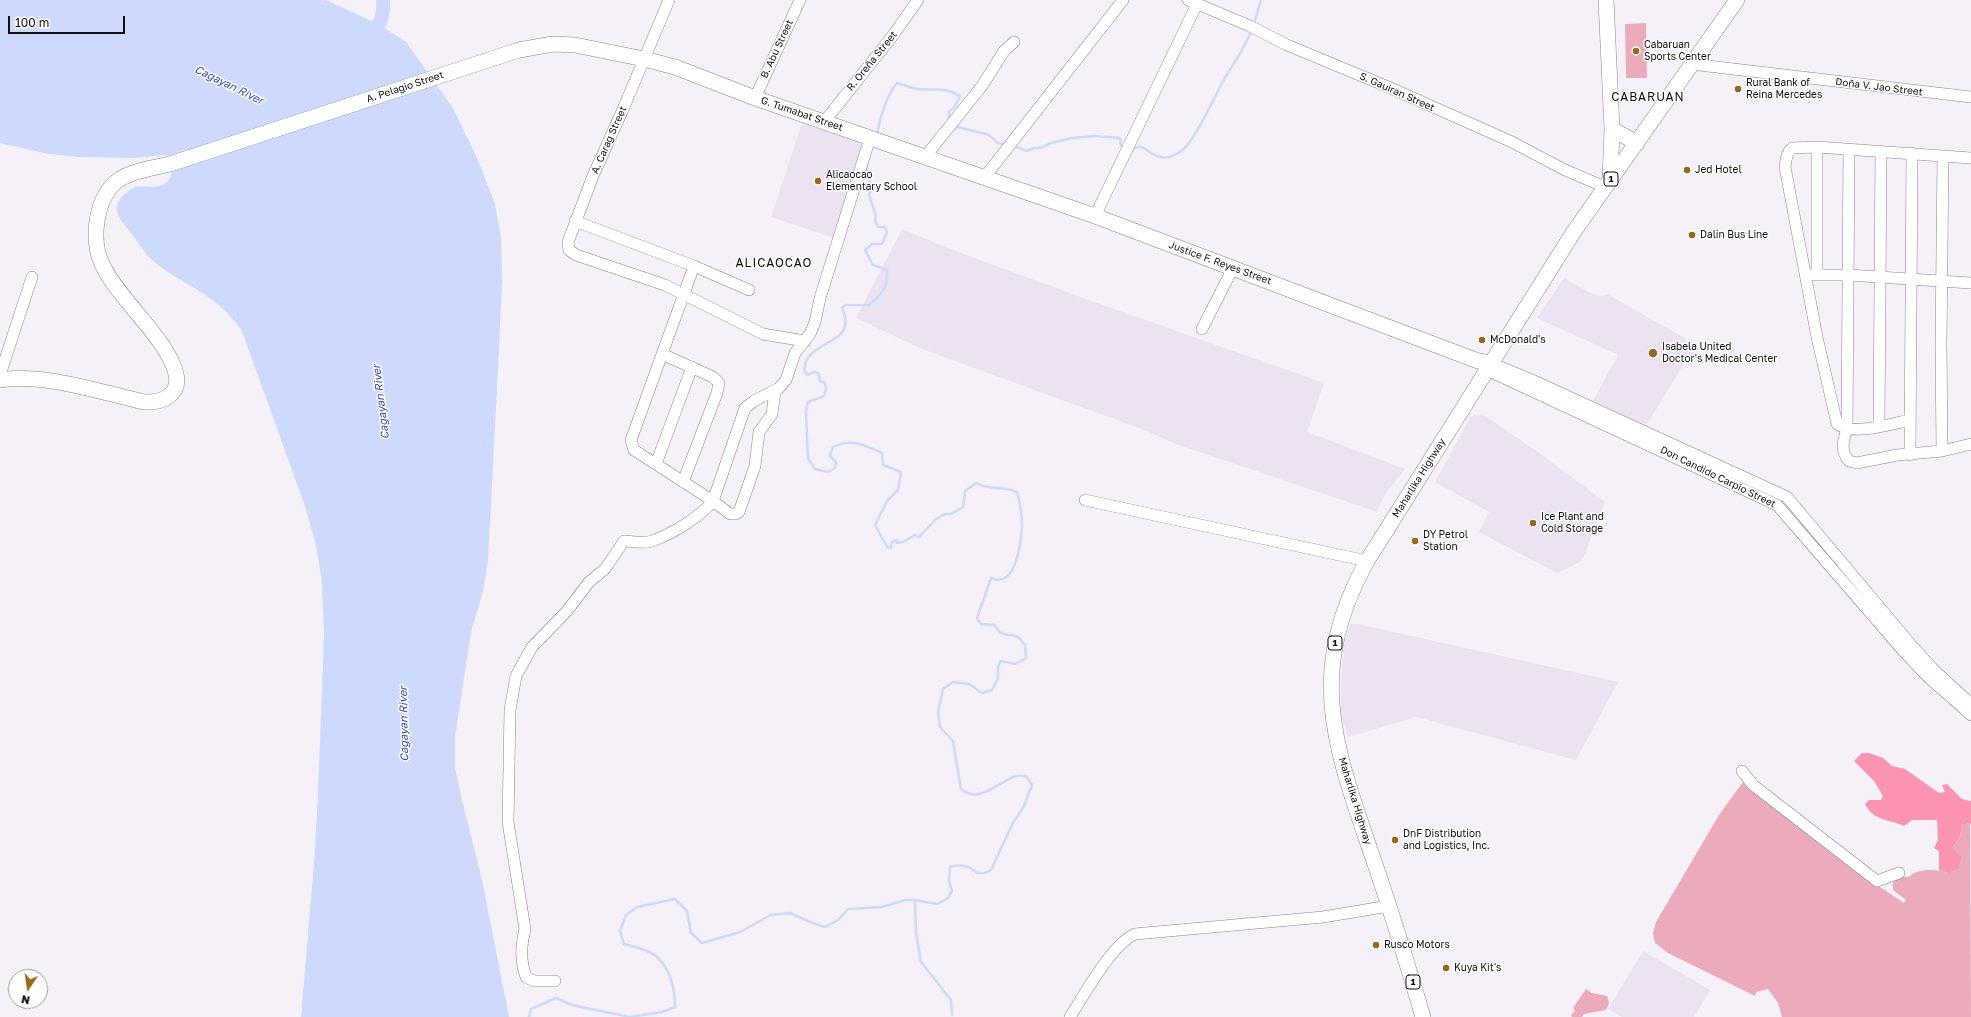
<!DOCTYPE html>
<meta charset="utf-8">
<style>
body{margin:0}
#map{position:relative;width:1971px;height:1017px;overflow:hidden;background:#f6f0f8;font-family:"Golos Text",sans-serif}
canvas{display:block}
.north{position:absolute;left:8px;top:969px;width:40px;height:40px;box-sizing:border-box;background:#fff;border:1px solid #a09fa0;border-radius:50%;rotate:193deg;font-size:11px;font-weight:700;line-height:16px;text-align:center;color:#110f12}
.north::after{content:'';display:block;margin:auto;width:14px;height:18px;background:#986719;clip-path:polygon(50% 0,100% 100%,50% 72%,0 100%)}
.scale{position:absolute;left:8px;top:16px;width:117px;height:18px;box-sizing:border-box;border:2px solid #110f12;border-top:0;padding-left:5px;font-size:12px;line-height:14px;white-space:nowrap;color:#110f12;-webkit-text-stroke:3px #fff;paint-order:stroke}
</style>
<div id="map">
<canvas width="1971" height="1017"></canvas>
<div class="north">N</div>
<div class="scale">100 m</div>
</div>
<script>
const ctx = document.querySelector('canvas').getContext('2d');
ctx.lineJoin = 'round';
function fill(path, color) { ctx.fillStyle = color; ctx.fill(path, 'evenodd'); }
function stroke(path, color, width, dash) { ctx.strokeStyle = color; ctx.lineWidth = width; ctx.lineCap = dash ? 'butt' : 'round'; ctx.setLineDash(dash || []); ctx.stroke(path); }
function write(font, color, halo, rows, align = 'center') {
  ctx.font = font + ' "Golos Text",sans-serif'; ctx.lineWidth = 3; ctx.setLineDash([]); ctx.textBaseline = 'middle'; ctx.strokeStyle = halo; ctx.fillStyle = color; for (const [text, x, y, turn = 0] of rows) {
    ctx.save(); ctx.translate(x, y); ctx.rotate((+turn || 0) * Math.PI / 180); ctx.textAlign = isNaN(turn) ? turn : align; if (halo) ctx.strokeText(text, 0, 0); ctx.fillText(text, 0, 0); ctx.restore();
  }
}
const built = new Path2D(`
 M802,123L863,144L834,238L771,217Z
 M902,229L961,253L1086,299L1324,383L1307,432L1405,469L1385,495L1377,512L1176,444L1147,431L922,349L856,318Z
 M1564,278L1592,294L1603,296L1607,294L1685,338L1691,352L1646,426L1593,401L1618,355L1537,318Z
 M1484,415L1535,450L1605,502L1582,561L1557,573L1479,532L1489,512L1435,482L1471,416Z
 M1350,624H1358L1618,682L1576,760L1416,717L1348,737L1341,715V682L1344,646Z
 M1643,951L1710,990L1694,1017H1622L1608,1009Z`);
const green = new Path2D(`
 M1646,23L1647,78H1626L1625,24Z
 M1743,782L1868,879L1904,903L1906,900L1893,890V882L1901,877H1909C1917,868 1938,869 1948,873L1952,848L1960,837L1962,825L1970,823L1971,1017H1782L1778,1003L1768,989L1756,992L1755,996L1668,953L1655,943L1653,933L1656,922L1719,815Z
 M1586,989L1592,993L1607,996L1609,1003L1606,1010L1584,1014L1582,1017H1572L1571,1015L1575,1011L1573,1008Z`);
const forest = new Path2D(`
 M1862,753H1869L1883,758L1892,766L1905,769L1939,793L1945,792L1942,785L1947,784L1962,799L1971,801V826L1970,823L1962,825L1960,837L1952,848L1961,857L1959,868L1948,873L1939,870V851L1934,848L1938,840L1937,820H1912L1904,826C1889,819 1873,821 1865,804L1869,800H1881L1883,796L1874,781L1854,761Z`);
const water = new Path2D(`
 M0,0H326L380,25L406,42L453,108L477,158L495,204L501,239L502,282L499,349L488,560L483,591L471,632L455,737V768L461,796L482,880L509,1017H301L315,852L319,769L324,635L322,582L316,545L305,506L242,331C234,320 226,310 215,302C194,285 166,275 147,255C141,247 135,238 129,230C122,222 113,212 119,201C122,196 129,189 135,187C140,186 145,187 150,187C172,187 175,173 169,156L163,155L134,158L79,157L49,154L0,143Z`);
const stream = new Path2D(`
 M1254,24L1261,0
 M954,126L989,135L998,143L1007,145
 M877,135C880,118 886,97 897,83C903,84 908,87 913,88C932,93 941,84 960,96L954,108L949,111V121
 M1014,146L1027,151L1034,148H1041L1051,143L1072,138L1094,136L1120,138L1121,146H1124
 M1131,148L1142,147C1156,157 1164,162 1180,152C1194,143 1214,98 1223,81C1233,64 1244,50 1251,31
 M915,900L916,933L921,962L951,1000L952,1015
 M529,1017L531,1009L556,998L572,1005L630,1017L662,1012L675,1007C675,990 671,971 658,958C650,950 635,947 624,944L620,931L626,915L637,907L675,899L687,911L691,933L702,943L740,932L771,915L790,913L810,922L825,927L838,920L848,909L882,907L905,900H915L937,904L947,899L952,891L949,881L950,867C961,864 968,865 977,873H985L991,870L1013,823L1023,808L1032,785L1026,776C1022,776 1017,775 1013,777C997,784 978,804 961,789L953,741L940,727L938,712L943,689L953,682L969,684L982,693L992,690L998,678V666L1001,661L1015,664L1026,658L1025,645C1023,643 1020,639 1018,637C1008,632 1002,639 995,625L981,624L977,618L991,578C1016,589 1021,543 1022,526C1022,515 1020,503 1017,492C1002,485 990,491 976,483L965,491L963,507L951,514H945L936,519L919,537L915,535L903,542L897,543V540L892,542L891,548L887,547L875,525L887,501L898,490L901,472L883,465L882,453C864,445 851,438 833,447L830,456L836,462L835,468L828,472L815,469L808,458L806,411L808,402L824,396L826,389L825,383L820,381L818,373L814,372L807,375L804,370C805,366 805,361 808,358C821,339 857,341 842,308L845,305H869C882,294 888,288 887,270L873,265L865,250L872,244H882L887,232L885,227H878L875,220L876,216L869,195L872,188L867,173L868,161`);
const river = new Path2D(`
 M366,37C380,27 384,17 383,0`);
const minor = new Path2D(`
 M669,0L624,107L593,176L568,242L569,250L576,255L665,285L763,334L805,341
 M1188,0L1250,26L1287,45L1386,86L1512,142L1565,170L1605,187
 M1691,64L1971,97
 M755,98L800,0
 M824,122L891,38L918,0
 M1849,149L1847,429C1843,441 1840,451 1849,461L1857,463L1897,455L1942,451L1971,444
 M925,157L982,86L1004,51L1014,42
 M984,178L1123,0
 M1095,216L1197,4
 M575,221L694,266L631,440L634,450L713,501L730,514H736L739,512L755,466L759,432L772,414L775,391
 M694,266L749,290
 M1806,275H1848L1971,283
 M1817,275V147
 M1202,329L1233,268
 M662,354L713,377L719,383L717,393L683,482
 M1491,363L1532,380L1787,497L1913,647L1934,670L1971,704
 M1487,370L1777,505L1905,653L1928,677L1971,715
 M0,375L32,277
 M1910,420C1891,424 1854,436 1837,424L1817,337L1785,167C1786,160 1786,153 1792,148L1817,147L1971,158
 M1879,426L1881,152
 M1942,451L1941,343L1943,156
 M1910,455L1912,153
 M656,464L692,367
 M1085,500L1367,561
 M1742,771L1753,785L1877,881L1899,873
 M555,981H534L526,977C520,960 521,946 525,929L508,822L510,710L516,676L532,647L567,611L589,582L605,569L624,541C632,541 644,544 652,541C672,534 700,517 713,501L745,408L754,401L779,388L786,380L795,353L810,334L815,322L820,298L870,138
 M1070,1017C1085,994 1111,945 1135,934L1323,917L1389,906`);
const major = new Path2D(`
 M1606,0L1612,129L1610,181
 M1612,129L1637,143
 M0,380C46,373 99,392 144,402C162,403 181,395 176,374C168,339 119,300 103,266C90,241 95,196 120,179C134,170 154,168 170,164L519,50L553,44L575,45L644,59L675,67L755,98L1095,216L1478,361L1491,363
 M1423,1017C1408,966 1392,914 1375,864C1336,750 1304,675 1367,561L1573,233L1737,0`);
const markers = [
 [1636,51,4,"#986719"],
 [1738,89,4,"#986719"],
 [1687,170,4,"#986719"],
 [818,181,4,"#986719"],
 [1692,235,4,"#986719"],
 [1482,340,4,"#986719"],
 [1653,353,5,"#986719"],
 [1533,523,4,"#986719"],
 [1415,541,4,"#986719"],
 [1395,840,4,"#986719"],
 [1376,945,4,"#986719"],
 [1446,968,4,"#986719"]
];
const shields = [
 [1611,179,14],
 [1335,643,14],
 [1413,982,14]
];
const shieldNames = [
 ["1",1611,179],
 ["1",1335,643],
 ["1",1413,982]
];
const poiNames = [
 ["Cabaruan",1644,45],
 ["Sports Center",1644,57],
 ["Rural Bank of",1746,83],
 ["Reina Mercedes",1746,95],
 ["Jed Hotel",1695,170],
 ["Alicaocao",826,175],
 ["Elementary School",826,187],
 ["Dalin Bus Line",1700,235],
 ["McDonald's",1490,340],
 ["Isabela United",1662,347],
 ["Doctor's Medical Center",1662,359],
 ["Ice Plant and",1541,517],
 ["Cold Storage",1541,529],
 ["DY Petrol",1423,535],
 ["Station",1423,547],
 ["DnF Distribution",1403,834],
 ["and Logistics, Inc.",1403,846],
 ["Rusco Motors",1384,945],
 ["Kuya Kit's",1454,968]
];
const streetNames = [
 ["B. Abu Street",777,49,-65],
 ["R. Oreña Street",872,61,-51],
 ["A. Pelagio Street",405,87,-18],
 ["Doña V. Jao Street",1879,87,7],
 ["S. Gauiran Street",1397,92,24],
 ["G. Tumabat Street",802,114,19],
 ["A. Carag Street",609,140,-66],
 ["Justice F. Reyes Street",1220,263,20],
 ["Don Candido Carpio Street",1718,477,26],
 ["Maharlika Highway",1419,478,-58],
 ["Maharlika Highway",1355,801,73]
];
const waterNames = [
 ["Cagayan River",229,85,26],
 ["Cagayan River",381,402,-97],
 ["Cagayan River",404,724,-91]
];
const quarterNames = [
 ["CABARUAN",1648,97],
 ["ALICAOCAO",774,263]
];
fill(built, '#ede2f1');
fill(green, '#ebabbb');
fill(forest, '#fa94b0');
fill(water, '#cedafd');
stroke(stream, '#cedafd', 2.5);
stroke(river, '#cedafd', 14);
stroke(minor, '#8b858d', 12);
stroke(major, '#8b858d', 16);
stroke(minor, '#fff', 11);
stroke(major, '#fff', 15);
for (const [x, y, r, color] of markers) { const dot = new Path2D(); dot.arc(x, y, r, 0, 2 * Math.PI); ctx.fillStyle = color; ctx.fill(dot); stroke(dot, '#fff', 1.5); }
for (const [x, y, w] of shields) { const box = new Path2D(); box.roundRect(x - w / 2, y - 7, w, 14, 3); ctx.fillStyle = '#fff'; ctx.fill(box); stroke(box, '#110f12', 1); }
write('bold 9px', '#110f12', null, shieldNames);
write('10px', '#110f12', '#fff', poiNames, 'left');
write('10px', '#110f12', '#fff', streetNames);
write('italic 11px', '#384dad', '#fff', waterNames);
ctx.letterSpacing = '1px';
write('12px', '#110f12', '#fff', quarterNames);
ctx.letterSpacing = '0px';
</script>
